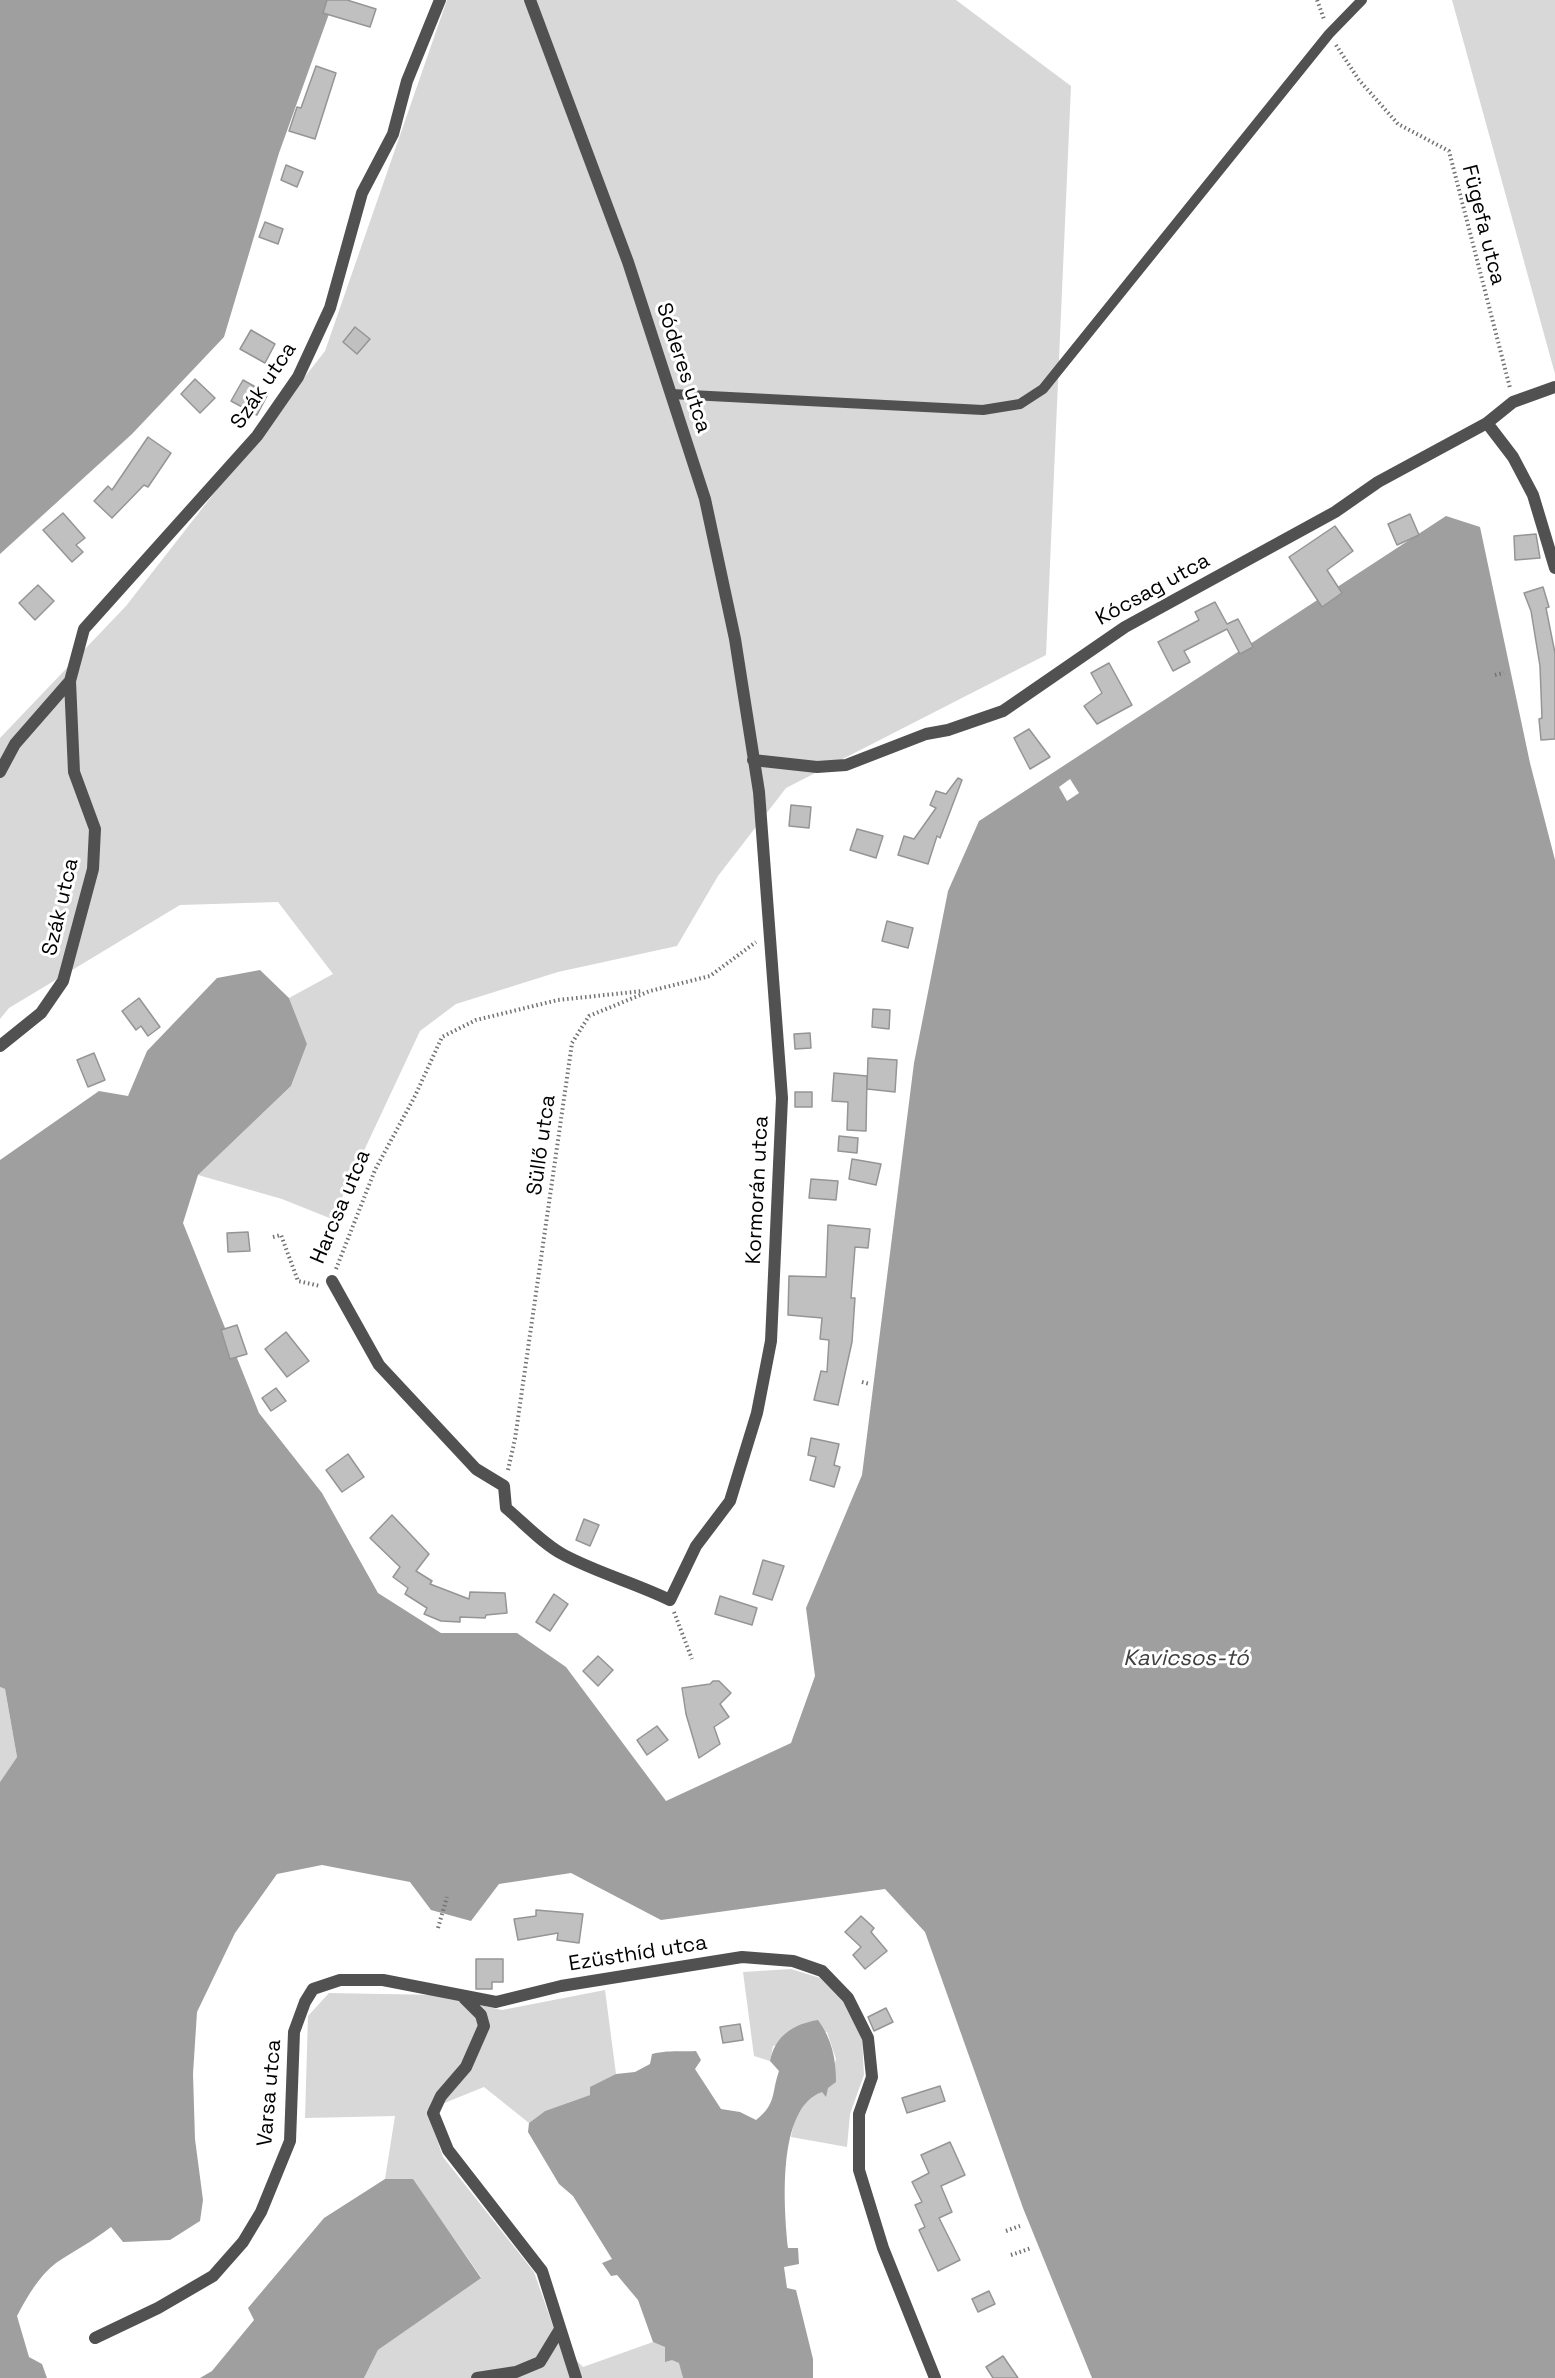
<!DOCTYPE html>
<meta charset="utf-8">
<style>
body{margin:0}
canvas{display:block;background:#fff}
</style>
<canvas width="1555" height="2378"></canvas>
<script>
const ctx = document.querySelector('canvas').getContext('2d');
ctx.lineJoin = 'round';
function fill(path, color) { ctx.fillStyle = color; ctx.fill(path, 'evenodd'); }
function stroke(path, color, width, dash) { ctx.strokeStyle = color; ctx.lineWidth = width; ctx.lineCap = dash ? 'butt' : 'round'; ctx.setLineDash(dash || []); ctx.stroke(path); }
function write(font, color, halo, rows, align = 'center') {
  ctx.font = font + ' "Space Grotesk",sans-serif'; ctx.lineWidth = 6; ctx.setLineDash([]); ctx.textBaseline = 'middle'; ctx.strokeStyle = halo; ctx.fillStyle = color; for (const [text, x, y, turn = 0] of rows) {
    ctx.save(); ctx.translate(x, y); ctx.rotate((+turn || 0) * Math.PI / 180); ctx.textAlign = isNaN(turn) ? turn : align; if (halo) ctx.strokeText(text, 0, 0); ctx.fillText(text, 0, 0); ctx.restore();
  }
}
const green = new Path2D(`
 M447,0H956L1071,86L1046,655L786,788L718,876L677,946L558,972L456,1004L420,1031L332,1219L282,1199L198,1175L291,1086L307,1044L289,998L333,974L278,902L180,905L9,1008L0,1019V738L126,606L325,351Z
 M1452,0H1555V374Z
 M0,1687L5,1689L17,1757L0,1782Z
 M791,1969L820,1978L843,2002L862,2038L864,2075L850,2114L847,2147L791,2137L795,2118L811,2096L828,2088L836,2059L827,2032L773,2046L770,2061L754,2056L743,1972Z
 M605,1990L616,2074L590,2095L545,2111L529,2123L484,2087L427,2110L443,2157L534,2272L559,2343L583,2367L653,2342L665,2346L666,2355L680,2363L683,2378H364L378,2350L481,2277L413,2180L385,2179L395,2116L305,2118L308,2016L329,1993L438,1995L502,2010Z`);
const water = new Path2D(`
 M0,0H334L279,153L224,337L132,434L0,554Z
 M1446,516L1480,527L1530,763L1555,860V2378H1092L1023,2208L925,1932L885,1889L661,1920L571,1873L499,1884L471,1921L431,1910L410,1882L322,1865L277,1874L235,1933L197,2012L193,2074L195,2139L203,2200L200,2221L170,2240L123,2242L111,2227C93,2241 74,2251 56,2263C39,2276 27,2297 17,2316L29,2357L42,2364L47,2378H0V1782L17,1757L5,1689L0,1687V1160L99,1091L128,1096L147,1051L217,978L260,970L289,998L307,1044L291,1086L198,1175L183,1223L259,1413L322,1493L378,1593L441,1633H517L566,1667L666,1801L791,1743L815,1676L806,1608L862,1475L914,1063L948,891L979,821Z
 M818,2020C832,2039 836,2059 836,2082L828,2088L826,2097L822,2092C776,2108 784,2209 788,2248H798L799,2264L784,2267L787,2288L796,2290L813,2359V2378H683L679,2363L672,2360L665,2362V2347L653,2342L638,2300L617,2275L611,2276L602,2263L612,2259L573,2196L559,2184L528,2132L529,2123L545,2111L590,2095V2087L616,2074L635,2072L650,2064L652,2054C668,2050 680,2052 696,2051L701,2060L695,2069L721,2109L740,2112L756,2120C777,2103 771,2094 779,2071L770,2061C775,2036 793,2024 818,2020Z
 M385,2179H413L481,2278L378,2350L364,2378H200L212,2371L254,2320L248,2308L324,2218Z`);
const pier = new Path2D(`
 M1070,779L1079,793L1067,801L1059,787Z`);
const building = new Path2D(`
 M327,0H347L376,9L370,27L323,13Z
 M316,66L336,73L315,139L289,131L297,107L301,108Z
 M286,165L303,172L297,187L281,180Z
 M265,222L283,229L278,244L259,237Z
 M355,327L370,339L357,354L343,342Z
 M251,330L275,344L265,363L240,349Z
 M195,379L215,398L200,413L181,394Z
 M243,380L268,394L257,415L231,401Z
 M148,437L171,453L148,487L144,485L112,518L94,501L108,486L112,490Z
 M63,513L85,538L76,545L83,552L72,562L43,530Z
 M1410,514L1419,535L1397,545L1388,524Z
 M1335,526L1353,551L1327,570L1342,593L1322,607L1289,557Z
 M1536,534L1540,558L1515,560L1514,536Z
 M38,585L54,601L35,620L19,603Z
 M1543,587L1549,607L1546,608L1555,653V739L1541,740L1539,719L1542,718L1540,666L1531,611L1524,593Z
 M1215,602L1227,624L1238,619L1253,647L1240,654L1227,629L1184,651L1190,662L1173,671L1158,642L1199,620L1195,612Z
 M1109,663L1132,705L1097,724L1084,706L1102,693L1091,673Z
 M1029,729L1050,757L1030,769L1014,738Z
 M958,778L962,780L940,838L937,836L928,864L898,855L904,836L914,839L936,808L930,805L936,791L946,794Z
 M791,805L811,807L809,828L789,826Z
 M857,829L883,836L876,858L850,850Z
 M887,921L913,928L908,948L882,941Z
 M139,998L160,1027L148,1036L141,1026L136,1030L122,1011Z
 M873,1009L890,1010L889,1029L872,1027Z
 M810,1033L811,1048L795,1049L794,1034Z
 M94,1053L105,1080L88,1087L77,1060Z
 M868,1058L897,1060L895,1092L867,1089Z
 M834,1073L867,1076L866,1131L847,1130L848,1102L832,1101Z
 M795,1092H812V1107H795Z
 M839,1136L858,1138L857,1153L838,1151Z
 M852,1159L881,1164L876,1185L849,1179Z
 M811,1179L838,1181L836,1200L809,1198Z
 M828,1225L870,1229L868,1248L855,1247L851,1298H855L852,1342L838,1405L814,1400L821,1371L827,1372L829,1340L820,1339L822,1318L788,1315L789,1276L826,1277Z
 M248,1232L250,1251L228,1252L227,1233Z
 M237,1325L247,1354L230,1359L221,1330Z
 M286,1332L309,1361L287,1377L265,1349Z
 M276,1388L286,1401L271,1411L262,1398Z
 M811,1438L839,1444L834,1465L840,1467L834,1487L810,1480L816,1457L808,1455Z
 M348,1454L364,1477L342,1492L326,1470Z
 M392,1515L429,1554L416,1571L432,1581L430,1584L469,1599L470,1592L505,1593L507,1613L486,1615L485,1618L460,1617V1622L441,1621L424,1614L427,1608L405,1594L408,1588L393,1577L400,1567L370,1538Z
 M584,1519L599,1525L590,1546L576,1540Z
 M763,1560L784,1566L772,1600L753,1594Z
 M554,1594L568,1604L550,1631L536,1622Z
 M720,1596L757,1608L752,1625L715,1614Z
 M598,1656L613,1670L598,1686L583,1671Z
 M713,1681H719L731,1693L720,1704L729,1717L714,1727L720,1744L699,1758L686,1714L682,1688L710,1684Z
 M657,1726L668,1740L647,1755L637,1740Z
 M536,1910L583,1914L579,1943L557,1940L558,1933L518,1940L514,1919L536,1916Z
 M861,1916L874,1928L871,1932L887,1951L865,1969L853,1955L861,1947L845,1932Z
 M476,1959H503V1982H492V1989H476Z
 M886,2008L893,2022L874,2031L868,2017Z
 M740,2024L743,2040L723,2043L720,2027Z
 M940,2086L945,2101L907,2113L902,2098Z
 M950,2142L965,2175L941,2186L952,2212L939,2218L960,2260L938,2271L919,2230L925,2227L915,2205L922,2202L912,2182L929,2173L921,2155Z
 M989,2291L995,2304L978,2312L972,2299Z
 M1003,2356L1018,2378H993L986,2367Z`);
const path = new Path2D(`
 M1317,0L1324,19
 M1336,45L1359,80L1398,124L1449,151L1510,388
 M1495,675L1504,673
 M273,1237L281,1235L298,1281L320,1286
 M336,1269L375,1170L415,1096L442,1037L476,1020L558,1000L643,991
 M862,1382L870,1384
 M508,1470L515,1439L572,1043L589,1016L650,991L710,976L756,942
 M674,1612L692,1659
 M438,1928L447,1897
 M1006,2231L1020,2226
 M1011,2255L1031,2248`);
const lane = new Path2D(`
 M671,394L983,410L1020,404L1043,389L1329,34L1362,0`);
const street = new Path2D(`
 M1487,423L1513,457L1533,495L1555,568
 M753,760L817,767L846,765L926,734L948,730L1003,711L1125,627L1335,512L1378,482L1487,423L1513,402L1555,387
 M0,772L15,744L70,681L84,629L257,436L298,377L330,308L362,193L393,134L407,81L440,0
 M0,1046L41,1013L63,981L93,869L95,829L74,772L70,681
 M332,1281L379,1365L476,1469L504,1486L506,1508C524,1523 543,1544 564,1555C598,1573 635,1583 670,1600L696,1546L730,1501L757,1413L771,1341L782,1098L759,792L735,639L705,499L628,262L530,0
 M464,1998L481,2015L484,2026L466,2067L441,2096L433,2113L448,2150L542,2271L576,2378
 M95,2338L158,2308L213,2276L243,2242L261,2212L290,2141L294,2032L305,2002L313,1989L340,1980H383L496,2002L561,1986L742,1957L793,1961L822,1971L848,1998L868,2038L872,2077L859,2114V2170L883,2248L935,2378
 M477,2378L516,2372L540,2362L560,2329`);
const streetNames = [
 ["Fügefa utca",1483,225,76],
 ["Sóderes utca",683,368,72],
 ["Szák utca",264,386,-56],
 ["Kócsag utca",1153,590,-29],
 ["Szák utca",61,907,-77],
 ["Süllő utca",542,1145,-82],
 ["Kormorán utca",758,1190,-87],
 ["Harcsa utca",341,1207,-67],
 ["Ezüsthíd utca",638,1954,-9],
 ["Varsa utca",270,2093,-85]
];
const waterNames = [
 ["Kavicsos-tó",1186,1659]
];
fill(green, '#d8d8d8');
fill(water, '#9f9f9f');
fill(pier, '#fff');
fill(building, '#c0c0c0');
stroke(building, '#959595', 1.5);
stroke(path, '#737373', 4, [1.5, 3]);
stroke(lane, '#515151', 10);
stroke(street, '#515151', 12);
write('21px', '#000', '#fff', streetNames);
write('italic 22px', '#404040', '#fff', waterNames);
</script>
